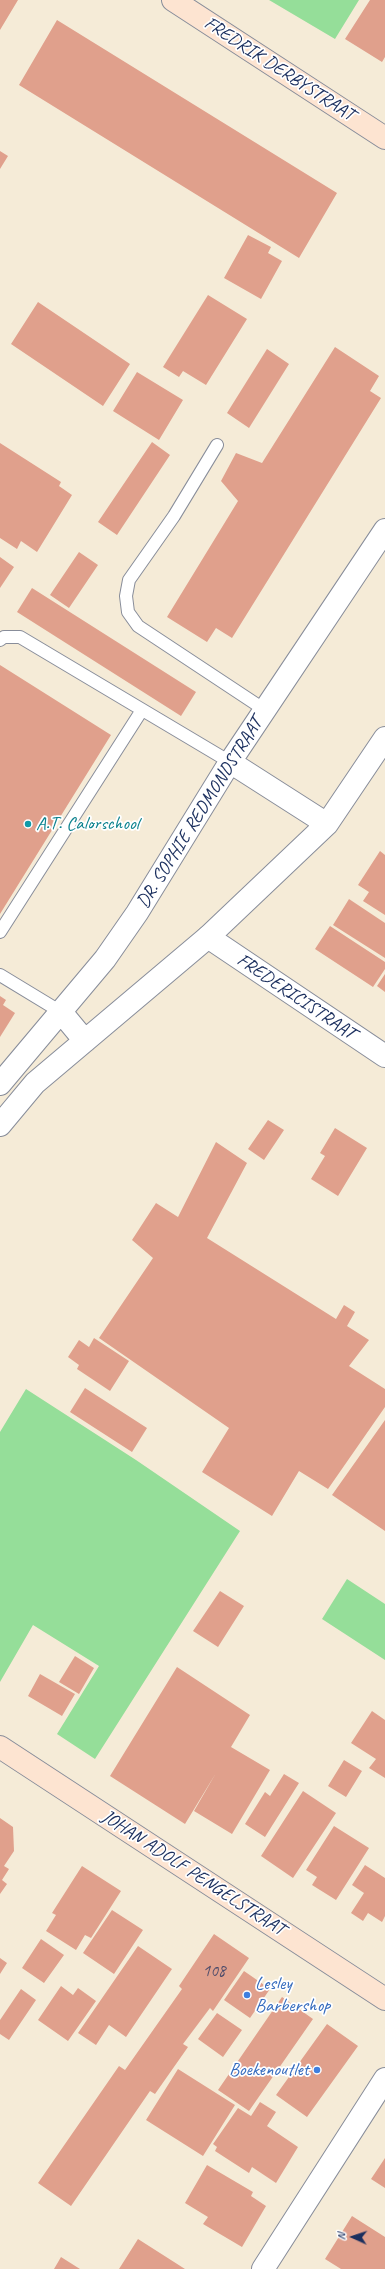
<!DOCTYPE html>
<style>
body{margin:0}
#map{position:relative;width:385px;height:2269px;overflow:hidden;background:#f5ebd7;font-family:Caveat,sans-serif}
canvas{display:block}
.north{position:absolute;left:333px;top:2217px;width:40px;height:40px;-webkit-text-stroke:3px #fff;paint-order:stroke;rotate:273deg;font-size:11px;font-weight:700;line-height:16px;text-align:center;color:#1b2f5e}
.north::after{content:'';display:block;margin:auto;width:14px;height:18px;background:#1b2f5e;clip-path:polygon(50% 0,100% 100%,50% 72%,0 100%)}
</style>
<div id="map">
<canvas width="385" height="2269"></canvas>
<div class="north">N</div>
</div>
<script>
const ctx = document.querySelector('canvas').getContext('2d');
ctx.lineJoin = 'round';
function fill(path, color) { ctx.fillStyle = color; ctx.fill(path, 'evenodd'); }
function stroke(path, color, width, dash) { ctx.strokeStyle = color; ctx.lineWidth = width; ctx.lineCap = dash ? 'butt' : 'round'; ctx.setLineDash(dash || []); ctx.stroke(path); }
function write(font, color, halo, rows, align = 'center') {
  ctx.font = font + ' Caveat,sans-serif'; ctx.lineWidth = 3.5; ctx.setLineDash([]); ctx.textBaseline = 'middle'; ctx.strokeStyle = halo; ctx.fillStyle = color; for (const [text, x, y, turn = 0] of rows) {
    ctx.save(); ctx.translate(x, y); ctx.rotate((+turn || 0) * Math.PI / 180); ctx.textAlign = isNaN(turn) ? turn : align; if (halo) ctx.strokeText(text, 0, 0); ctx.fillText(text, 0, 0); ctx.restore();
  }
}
const green = new Path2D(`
 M269,0H359L335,39Z
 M26,1389L136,1460L240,1531L95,1759L57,1734L99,1666L33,1625L0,1682V1432Z
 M347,1579L385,1604V1660L322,1619Z`);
const building = new Path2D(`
 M0,0H18L0,30Z
 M370,0H385V57L382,62L345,39Z
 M57,20L337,193L299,258L19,85Z
 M0,151L8,156L0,169Z
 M248,235L271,247L268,253L282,261L261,299L224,278Z
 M208,295L247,319L206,385L183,371L179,377L163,367Z
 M38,302L130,364L103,406L11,344Z
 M335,347L379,376L370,391L381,398L232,638L216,628L207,642L167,617L238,501L221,481L236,453L262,463Z
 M267,349L289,364L249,428L227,413Z
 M137,372L183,400L159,440L113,411Z
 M152,442L170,455L117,535L98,522Z
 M0,443L61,482L59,486L72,495L37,552L21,541L17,549L0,538Z
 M79,552L98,565L69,608L50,595Z
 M0,557L14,567L0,588Z
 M32,588L196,692L181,716L17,612Z
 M0,665L111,735L0,914Z
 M380,851L385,855V915L363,901L369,892L358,885Z
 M349,899L385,923V958L333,925Z
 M330,926L385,962V969L373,987L315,949Z
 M385,974V992L377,986Z
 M0,996L6,1000L3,1005L15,1013L0,1037Z
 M268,1120L284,1130L264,1160L248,1149Z
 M335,1128L367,1148L338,1196L311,1179L325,1156L320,1153Z
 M216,1142L247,1163L207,1238L336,1319L344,1305L355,1312L347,1326L369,1340L349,1366L385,1389V1407L328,1489L299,1471L272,1516L202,1472L229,1428L99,1338L153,1258L132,1240L156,1203L178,1217Z
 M94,1338L129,1361L110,1391L77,1369L79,1365L68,1357L79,1340L89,1347Z
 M85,1388L147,1428L132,1452L70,1412Z
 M385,1420V1531L332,1495Z
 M220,1591L244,1606L218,1647L193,1631Z
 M75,1656L94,1668L79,1694L59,1682Z
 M177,1667L250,1715L231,1747L270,1770L232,1834L194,1811L216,1773L185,1824L110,1776Z
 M40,1674L75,1694L62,1716L28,1696Z
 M372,1711L385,1720V1778L369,1768L376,1759L351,1743Z
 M344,1760L362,1771L346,1797L328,1786Z
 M284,1774L299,1783L265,1837L245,1824L265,1792L270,1796Z
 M303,1791L336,1813L293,1878L261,1856Z
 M0,1818L13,1827L14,1851L4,1866L9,1869L2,1880L7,1884L0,1894Z
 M334,1826L369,1848L336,1900L312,1885L317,1877L306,1870Z
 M365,1865L385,1878V1916L382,1922L368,1913L363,1921L351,1913L364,1893L352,1885Z
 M82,1866L121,1891L91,1938L85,1935L76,1950L46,1931L56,1915L52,1913Z
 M112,1910L143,1930L114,1974L83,1953Z
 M214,1934L249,1958L213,2011L210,2008L183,2044L188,2047L155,2094L150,2091L71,2206L38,2183L119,2066L125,2070L182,1989L179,1986Z
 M41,1939L64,1955L44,1983L22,1968Z
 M138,1946L172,1969L126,2037L109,2025L96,2045L78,2033Z
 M0,1958L7,1963L0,1974Z
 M244,1971L270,1989L250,2018L224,2000Z
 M61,1986L73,1995L78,1988L96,2001L68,2041L38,2020Z
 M21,1989L36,2000L9,2040L0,2034V2020Z
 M282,1997L313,2019L249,2111L218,2090Z
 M217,2013L242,2030L223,2057L198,2039Z
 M327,2024L358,2046L307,2117L276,2095Z
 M178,2069L235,2105L203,2156L146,2120Z
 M260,2102L276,2112L267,2126L298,2147L276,2183L252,2167L249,2173L215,2151L217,2147L213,2144L238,2108L251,2116Z
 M385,2158V2188L371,2179Z
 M207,2165L253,2192L251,2196L266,2206L242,2247L203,2224L208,2217L185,2203Z
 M352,2216L385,2237V2269H341L325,2259Z
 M138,2239L185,2269H119Z
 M61,2257L80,2269H54Z`);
const service = new Path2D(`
 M217,445L174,516L129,580L126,596L128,612L138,626L265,710
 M0,640L4,637H20L230,762
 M0,932L142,710
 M0,975L61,1012`);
const minor = new Path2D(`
 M208,937L385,1056
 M263,2269L385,2079`);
const tertiary = new Path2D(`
 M230,762L327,824
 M61,1012L85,1041
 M0,1084L105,959L137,913L230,762L385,530
 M0,1125L35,1083L208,937L327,824L385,738`);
const secondary = new Path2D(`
 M173,0L385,138
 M0,1747L385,1999`);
const markers = [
 [28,824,4,"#0f9aa8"],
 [247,1995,4,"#3f7fe0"],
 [317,2070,4,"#3f7fe0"]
];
const numberNames = [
 ["108",214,1972]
];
const streetNames = [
 ["FREDRIK DERBYSTRAAT",279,69,33],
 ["DR. SOPHIE REDMONDSTRAAT",200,813,-58],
 ["FREDERICISTRAAT",296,997,34],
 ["JOHAN ADOLF PENGELSTRAAT",193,1873,33]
];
const cultureNames = [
 ["A.T. Calorschool",36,824]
];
const shopNames = [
 ["Lesley",255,1984],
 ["Barbershop",255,2006],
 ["Boekenoutlet",309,2070,"right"]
];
fill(green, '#95de99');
fill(building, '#e0a08c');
stroke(service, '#888d9a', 14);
stroke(minor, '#888d9a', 24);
stroke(tertiary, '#888d9a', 24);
stroke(secondary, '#888d9a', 24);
stroke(service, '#fff', 12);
stroke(minor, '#fff', 22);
stroke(tertiary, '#fff', 22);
stroke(secondary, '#fde4d1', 22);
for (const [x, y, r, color] of markers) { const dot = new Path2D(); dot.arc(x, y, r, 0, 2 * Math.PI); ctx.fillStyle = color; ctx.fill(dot); stroke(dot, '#fff', 1.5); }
write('17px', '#4c4b6a', null, numberNames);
write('19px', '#1b2f5e', '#fff', streetNames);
write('19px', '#0d838f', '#fff', cultureNames, 'left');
write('19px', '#366cbe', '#fff', shopNames, 'left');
</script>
